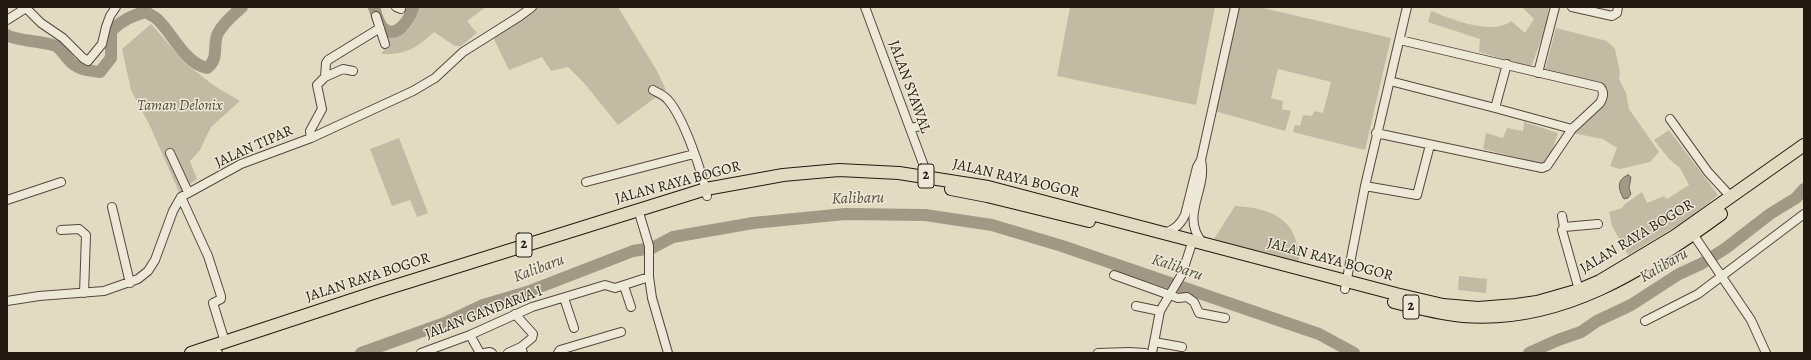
<!DOCTYPE html>
<style>
body{margin:0}
#map{position:relative;width:1811px;height:360px;overflow:hidden;background:#e3dbc1;font-family:Alegreya,serif}
canvas{display:block}
.frame{position:absolute;inset:0;border:8px solid #221a11;pointer-events:none}
</style>
<div id="map">
<canvas width="1811" height="360"></canvas>
<div class="frame"></div>
</div>
<script>
const ctx = document.querySelector('canvas').getContext('2d');
ctx.lineJoin = 'round';
function fill(path, color) { ctx.fillStyle = color; ctx.fill(path, 'evenodd'); }
function stroke(path, color, width, dash) { ctx.strokeStyle = color; ctx.lineWidth = width; ctx.lineCap = dash ? 'butt' : 'round'; ctx.setLineDash(dash || []); ctx.stroke(path); }
function write(font, color, halo, rows, align = 'center') {
  ctx.font = font + ' Alegreya,serif'; ctx.lineWidth = 3; ctx.setLineDash([]); ctx.textBaseline = 'middle'; ctx.strokeStyle = halo; ctx.fillStyle = color; for (const [text, x, y, turn = 0] of rows) {
    ctx.save(); ctx.translate(x, y); ctx.rotate((+turn || 0) * Math.PI / 180); ctx.textAlign = isNaN(turn) ? turn : align; if (halo) ctx.strokeText(text, 0, 0); ctx.fillText(text, 0, 0); ctx.restore();
  }
}
const green = new Path2D(`
 M417,7H486L467,21L477,33L461,46H455L434,32C417,48 405,55 381,54L387,46L390,36C406,36 417,24 417,7Z
 M533,7H618L657,71L666,90L618,125L584,83L568,67L551,71L542,57L509,70L492,35Z
 M1070,7H1215L1196,105L1057,76Z
 M1239,7H1259L1391,38L1365,150L1293,132L1295,125L1300,126L1303,115L1312,116L1314,111L1323,113L1331,82L1278,69L1271,98L1283,101L1282,109L1291,111L1285,131L1215,111Z
 M1522,7H1549L1545,30L1531,67L1479,52L1480,39L1428,22L1431,11C1451,19 1493,36 1511,21L1525,33L1534,19Z
 M151,24L185,63L213,85L240,101L211,127L200,150L190,161L197,179L179,192L150,126L131,90L122,49Z
 M1556,28L1607,41L1615,49L1620,72L1619,79L1626,93L1629,109L1659,152L1650,162L1620,169L1610,166L1617,148L1603,139L1572,133L1603,104L1597,83L1581,78L1545,70Z
 M1524,122L1558,133L1547,165L1483,149L1486,133L1503,138L1507,128L1523,131Z
 M1669,130L1718,195L1687,220L1628,255L1612,226L1609,212L1622,208L1625,204L1642,192L1647,203L1664,196L1667,199L1689,185L1680,168L1669,159L1654,140Z
 M399,138L428,213L417,217L410,200L392,206L370,149Z
 M1235,206C1273,208 1299,220 1299,262L1214,239Z
 M1459,276L1487,279L1486,293L1458,290Z`);
const water = new Path2D(`
 M1628,175L1631,177L1629,188L1631,194L1628,198L1624,199C1618,189 1616,180 1628,175Z`);
const river = new Path2D(`
 M374,7C376,13 378,23 383,28C396,41 410,19 413,7
 M7,35C16,41 44,41 56,46C61,49 65,56 69,60C75,69 90,71 100,72L111,58V31C121,21 131,15 146,12C150,15 156,17 159,21C174,36 185,63 207,68C220,59 212,44 218,33C224,22 233,15 242,7
 M361,353L445,323L483,305L527,292L633,251L652,248L673,237L753,223L845,214L925,215L992,225L1062,246L1319,334L1354,353
 M1529,353L1558,340L1581,332L1597,321L1631,305L1679,274L1701,264L1726,248L1770,214L1796,198L1804,189`);
const minor = new Path2D(`
 M396,7L401,9
 M865,7L928,177
 M1572,7L1612,16L1617,13L1618,7
 M376,16L385,44
 M7,20L26,8L41,23L63,38L83,58L88,61L102,44L106,27L110,16L116,7
 M1538,73L1555,7
 M325,77L343,69L353,71
 M1390,81L1495,108L1572,129
 M653,90C658,93 664,95 668,100C684,118 702,172 707,196
 M1495,108L1507,64
 M1670,119L1708,172L1731,197
 M910,128L922,126
 M1376,133L1542,168L1547,166L1572,129L1600,103C1603,98 1605,92 1600,87L1400,40
 M311,138L310,131L322,109L317,85L325,77L326,63L328,60L380,28
 M170,153L188,192
 M1201,160C1208,189 1180,215 1202,242
 M586,182L694,154
 M1365,186L1407,7
 M181,197L208,256L221,296V299L213,303L225,342
 M7,200L61,182
 M112,207L130,283
 M640,216L649,246V277L652,298L668,353
 M1562,216L1564,227
 M61,230L79,229L86,235L84,293
 M1165,233C1175,229 1180,225 1185,215L1197,167L1201,160L1235,7
 M1693,234L1751,320L1766,353
 M1114,275L1178,298L1187,297L1194,302L1199,313L1225,318
 M624,286L631,307
 M1345,289L1365,186L1417,195L1430,145
 M1579,290L1562,230L1564,227L1598,224
 M564,298L574,328
 M7,301L39,296L104,291L138,279L148,271L155,260L173,211L181,197L241,164L311,138L413,91L435,78L463,52L520,16L532,7
 M1136,306L1160,311
 M515,314L533,334L532,338L521,347L523,353
 M1645,321L1698,294L1804,214
 M470,335L480,353
 M1154,342L1182,347
 M217,352L218,353
 M421,353L470,335L532,307L605,285L615,288L649,277
 M484,353L490,352L492,353
 M508,353L521,347
 M558,353L560,350L621,332
 M1098,353L1129,352L1145,353
 M1152,353L1160,311L1182,274L1191,246`);
const highway = new Path2D(`
 M951,189L987,196L1089,221
 M1394,302C1417,308 1440,314 1463,316C1561,324 1645,270 1721,214
 M191,353L379,291L706,189L783,175L839,170L899,173L988,187L1396,294L1443,305L1478,308L1516,305L1537,302L1579,290L1600,281L1675,236L1804,145`);
const shields = [
 [926,176,16],
 [524,245,16],
 [1411,307,16]
];
const shieldNames = [
 ["2",926,176],
 ["2",524,245],
 ["2",1411,307]
];
const streetNames = [
 ["JALAN SYAWAL",909,87,70],
 ["JALAN TIPAR",254,147,-24],
 ["JALAN RAYA BOGOR",1016,179,13],
 ["JALAN RAYA BOGOR",678,183,-15],
 ["JALAN RAYA BOGOR",1637,237,-31],
 ["JALAN RAYA BOGOR",1330,260,15],
 ["JALAN RAYA BOGOR",368,278,-18],
 ["JALAN GANDARIA I",484,313,-21]
];
const parkNames = [
 ["Taman Delonix",180,106]
];
const waterNames = [
 ["Kalibaru",858,199,-1],
 ["Kalibaru",1664,266,-30],
 ["Kalibaru",1177,268,19],
 ["Kalibaru",539,269,-21]
];
fill(green, '#c2baa3');
fill(water, '#a19985');
stroke(water, '#6e6657', 1);
stroke(river, '#a19985', 12);
stroke(minor, '#524a3d', 10);
stroke(highway, '#221a11', 14);
stroke(minor, '#ede8d7', 8);
stroke(highway, '#e3dbc1', 12);
for (const [x, y, w] of shields) { const box = new Path2D(); box.roundRect(x - w / 2, y - 12, w, 24, 3); ctx.fillStyle = '#ede8d7'; ctx.fill(box); stroke(box, '#221a11', 1); }
write('bold 14px', '#221a11', null, shieldNames);
write('15px', '#221a11', '#ede8d7', streetNames);
write('italic 15px', '#524a3d', '#ede8d7', parkNames);
write('italic 16px', '#554d3f', '#ede8d7', waterNames);
</script>
